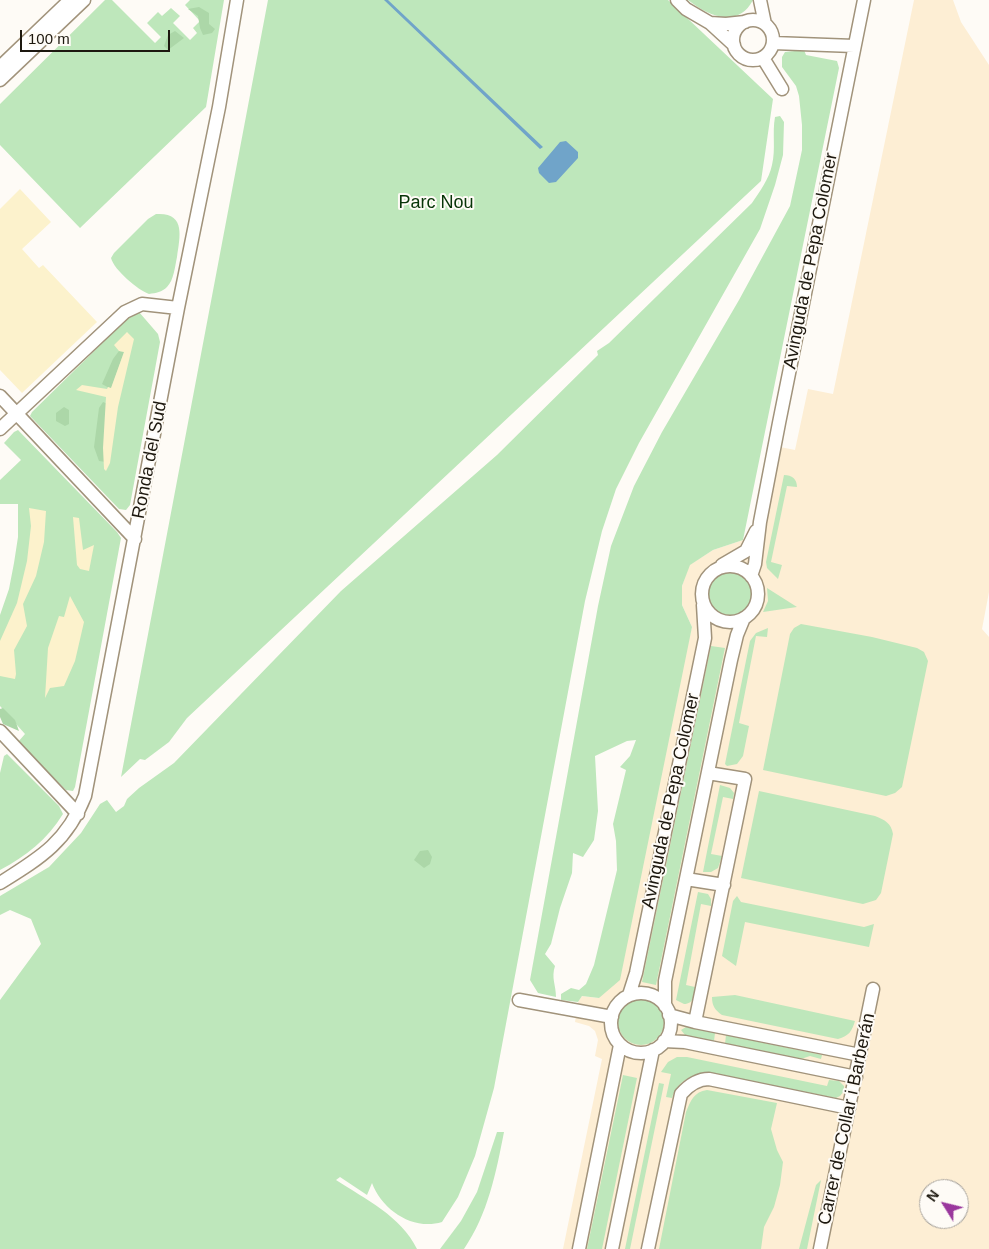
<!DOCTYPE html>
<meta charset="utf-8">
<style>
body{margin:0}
#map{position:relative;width:989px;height:1249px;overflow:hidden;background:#fefbf6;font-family:Arial,sans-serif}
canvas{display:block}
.north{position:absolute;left:919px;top:1179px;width:50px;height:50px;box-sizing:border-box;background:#fefbf6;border:1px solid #a4a09a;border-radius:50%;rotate:306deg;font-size:14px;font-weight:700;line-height:20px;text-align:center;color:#1d180f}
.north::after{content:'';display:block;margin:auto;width:18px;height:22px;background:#9a379d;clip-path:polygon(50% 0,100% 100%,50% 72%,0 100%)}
.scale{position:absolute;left:20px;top:30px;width:150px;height:22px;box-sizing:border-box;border:2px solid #1d180f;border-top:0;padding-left:6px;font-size:15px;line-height:18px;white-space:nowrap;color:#1d180f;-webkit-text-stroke:4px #fefbf6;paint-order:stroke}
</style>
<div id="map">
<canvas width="989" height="1249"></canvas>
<div class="north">N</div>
<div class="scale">100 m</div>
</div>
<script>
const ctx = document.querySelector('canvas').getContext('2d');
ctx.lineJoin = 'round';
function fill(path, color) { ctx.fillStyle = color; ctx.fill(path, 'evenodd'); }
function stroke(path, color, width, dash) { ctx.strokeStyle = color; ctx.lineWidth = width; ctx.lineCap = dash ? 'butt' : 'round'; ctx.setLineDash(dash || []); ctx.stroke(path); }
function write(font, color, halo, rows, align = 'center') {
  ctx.font = font + ' Arial,sans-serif'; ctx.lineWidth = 4; ctx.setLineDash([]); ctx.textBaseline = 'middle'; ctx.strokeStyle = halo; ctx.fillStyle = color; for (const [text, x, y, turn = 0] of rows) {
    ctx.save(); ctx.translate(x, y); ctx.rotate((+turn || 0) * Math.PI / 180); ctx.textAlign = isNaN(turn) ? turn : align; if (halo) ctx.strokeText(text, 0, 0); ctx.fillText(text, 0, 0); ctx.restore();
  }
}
const built = new Path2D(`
 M914,0H953L961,22L989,65V592L982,629L989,637V1249H563L602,1059L595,1056L598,1040L595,1031L589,1026L575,1022L578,1002L582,996L599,998L692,627L682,605V586L689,565L713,550L743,540L760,522L775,446L795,450L808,389L833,394ZM929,1189H959V1219H929Z`);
const green = new Path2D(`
 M105,0H112L155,43L161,37L147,23L158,12L162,16L171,8L180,16L173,23L190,40L197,33L193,28L200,21L185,5L190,0H224L206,107L80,228L0,145V104Z
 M268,0H668L773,99L761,181L187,718L169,742L145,760L140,759L121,777Z
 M688,0H753C738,29 708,16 688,0Z
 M804,50L806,55L837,61L839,68L743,540L713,550L690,565L682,586V605L692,627L620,980L599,998L582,996L578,1002L561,1000V994L571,988L579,990L586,984L594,965L617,870L616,841L613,824L626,770L620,767L630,756L636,740L627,741L595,756L598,811L594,840L583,857L573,853L572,873L560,908L551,944L545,954L555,966C551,978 556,985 556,997L538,993L530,980L598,606L611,546L634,486L662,432L739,300L790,206L802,150V125L799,96L796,86L782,67V57L785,52Z
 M780,116L784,122L783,155L775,185L760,229L639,443L616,489L602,531L585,601L494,1088L475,1156L458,1197L442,1222C413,1231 382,1210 372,1183L367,1195L340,1177L336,1180C365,1199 401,1216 417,1249H0V1000L41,944L31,919L10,910L0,915V896L49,867L81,833L100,804L107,800L116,812L124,806L127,799L139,788L174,763L341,591L497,455L598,355L597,351L609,343L752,203C760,191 769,179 772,165C776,149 772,133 775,117Z
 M156,214C186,212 180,236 177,257C175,266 174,280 167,287C162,292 156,293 149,294C138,290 114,270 111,258L114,253L148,219Z
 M134,312H139L158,334L160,342L130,505L126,510L119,509L30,416L32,412Z
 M18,430L117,532L121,538L75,787L73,791L66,790L18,742L25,734L0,706V615L9,589L14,563L18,537V504H0V480L21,460L4,443L14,432Z
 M784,475C792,475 797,479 797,487L787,486L771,562L782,565L778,579L767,568L766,562Z
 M706 594a23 23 0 1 1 46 0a23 23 0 1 1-46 0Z
 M767,588L797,607L763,612L768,601Z
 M801,624L872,637L917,648L924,652L928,661L902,787L895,793L886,796L763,770L790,634L794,628Z
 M768,628L767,637L756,636L739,723L749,726L743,756L737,764L727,766L725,764L750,641L756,633Z
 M711,646L725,648L656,985L642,982Z
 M7,754L59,806L63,814C47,840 26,856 0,870V773L4,756Z
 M720,785L730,788L734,793L733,799L723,797L711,854L722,856L718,868L711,872H703Z
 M759,791L875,816C885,820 891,823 893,834L881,893L876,900L863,904L741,878Z
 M698,892L708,894L711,899V906L701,904L686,985L695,987C694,995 694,1004 684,1004L676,1000Z
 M737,896L741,902L746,903L864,927L874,924L869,947L745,922L736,966L722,956L733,901Z
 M735,995L855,1021C852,1031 849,1036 838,1039L722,1015C715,1010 712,1006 712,997Z
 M618 1022a23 23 0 1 1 46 0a23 23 0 1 1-46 0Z
 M686,1027L715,1033L714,1041L685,1035L681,1030Z
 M726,1035L822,1055L821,1059L810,1056L801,1059L725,1044Z
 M677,1057H687L827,1086L829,1080L839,1081L844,1086V1091L840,1096L836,1098L706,1072C690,1075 677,1082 672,1098L666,1097L671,1074L661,1072L668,1062Z
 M623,1075L637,1078L602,1249H587Z
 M659,1083L664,1084L630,1249H625Z
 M707,1090L777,1103L771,1129L777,1150L783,1162L780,1185L774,1207L764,1227L761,1249H659L686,1112C691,1100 694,1092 707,1090Z
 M497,1132H504C496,1173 488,1214 464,1249H440L461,1221L477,1192Z
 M821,1180L807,1249H799L816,1185Z`);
const forest = new Path2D(`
 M199,7L209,13V24L215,29L212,33L203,35L200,28L198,16L188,9Z
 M175,31L184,38L168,50L164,46L168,35Z
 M119,351L124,352L111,389L102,384L113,359Z
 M103,402L108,404L106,462L99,461L94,447L99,408Z
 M64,407L69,410V424L65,426L56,421V413Z
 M3,708L15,720L19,731L3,724L0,717V709Z
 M428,850L432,857L430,864L424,868L414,860L420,851Z`);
const sand = new Path2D(`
 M20,189L51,222L22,249L39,268L43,265L97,322L22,393L0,370V209Z
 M127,332L134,339L118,407L110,463L106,471L104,469L103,448L106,397L76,390L82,385L107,389L108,387L111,388L124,352L119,351L114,345Z
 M29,508L46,511L44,542L36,576L23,604L27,626L14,650L16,674L15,679L0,676V641L17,603L27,561L31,526Z
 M73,517L79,518L83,550L94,545L89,571L80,569L77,565Z
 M70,596L84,622L75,661L64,686L50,688L45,698L48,648L59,616L64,617Z`);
const water = new Path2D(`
 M384,0H388L543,147L540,149Z
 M566,141L578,152V158L556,182L549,183L539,173L538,168L560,142Z`);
const minor = new Path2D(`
 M677,0L686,9L710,23L734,45
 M760,0L765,24
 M733 40a20 20 0 1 1 40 0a20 20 0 1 1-40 0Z
 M710,23L726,24L745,22
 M773,43L854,46
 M763,58L782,89
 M0,67L70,0
 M0,80L84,0
 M0,396L135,539
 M0,429L125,312L142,304L178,308
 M722,565L746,551L756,531
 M702 594a28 28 0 1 1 56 0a28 28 0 1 1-56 0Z
 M751,576L755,564L760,522L779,423L864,0
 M0,731L78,814
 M686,879L724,885
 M0,883C40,858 67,842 85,796L178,308L219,107L237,0
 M611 1023a30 30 0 1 1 60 0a30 30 0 1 1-60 0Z
 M629,995L636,973L705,638L703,605
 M519,1000L612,1017
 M665,1006V981L731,660L737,635L744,618
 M669,1015L695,1022L860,1055
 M695,1022L745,779L708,773
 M664,1041L685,1042L856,1077
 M579,1249L620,1045
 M612,1249L653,1050
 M648,1249L681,1094C688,1086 697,1079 709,1079L849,1108
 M820,1249L873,989`);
const parkNames = [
 ["Parc Nou",436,203]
];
const streetNames = [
 ["Avinguda de Pepa Colomer",811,261,-79],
 ["Ronda del Sud",150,460,-79],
 ["Avinguda de Pepa Colomer",671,801,-78],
 ["Carrer de Collar i Barberán",847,1119,-78]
];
fill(built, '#fdeed4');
fill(green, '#bee7bb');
fill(forest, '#acd7a8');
fill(sand, '#fcf2cc');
fill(water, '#70a4c9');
stroke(minor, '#a1937b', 15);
stroke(minor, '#fff', 12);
write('18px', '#083508', '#fefbf6', parkNames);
write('18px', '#1d180f', '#fefbf6', streetNames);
</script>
